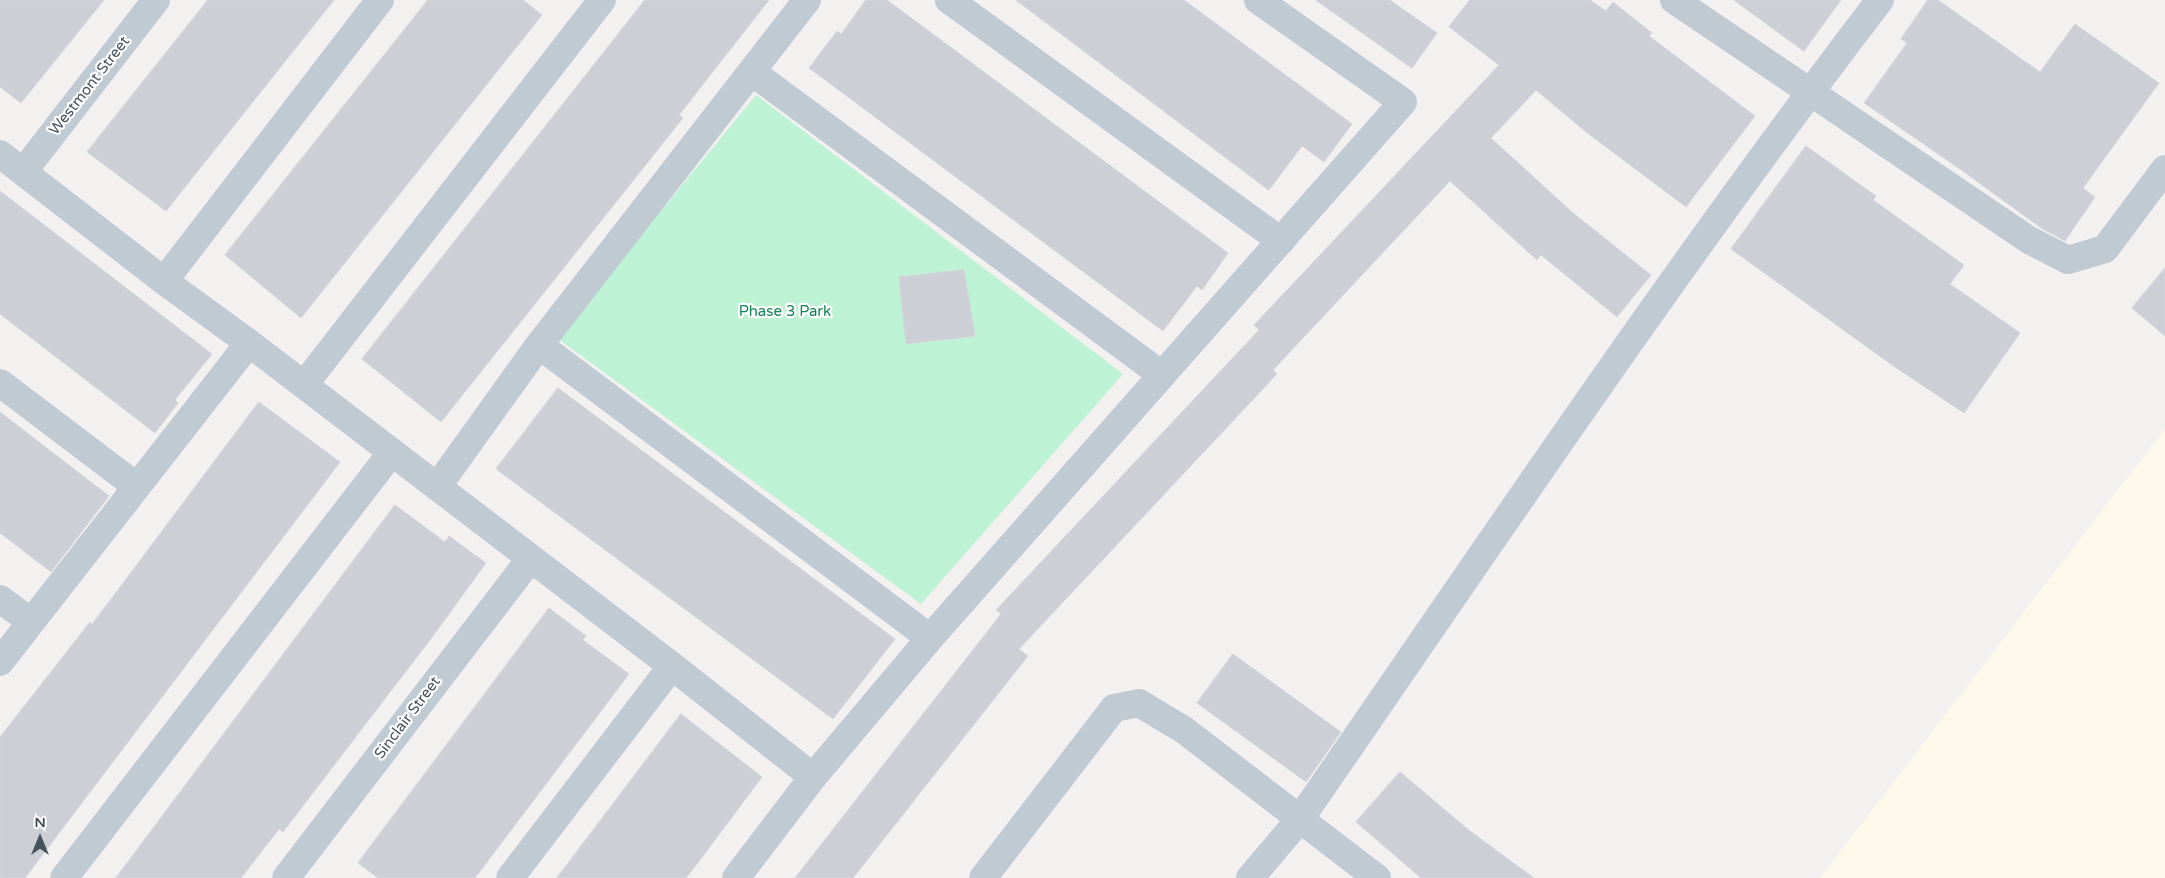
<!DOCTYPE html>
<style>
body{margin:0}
#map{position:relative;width:2165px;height:878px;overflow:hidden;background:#f3f0f0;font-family:"Varela Round",sans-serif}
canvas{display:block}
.north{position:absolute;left:15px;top:813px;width:50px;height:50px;-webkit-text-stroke:4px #fff;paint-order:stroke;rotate:0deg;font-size:14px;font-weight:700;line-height:20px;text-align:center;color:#47525f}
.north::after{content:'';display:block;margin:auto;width:18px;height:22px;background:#47525f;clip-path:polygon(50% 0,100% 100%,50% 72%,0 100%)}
</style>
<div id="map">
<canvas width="2165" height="878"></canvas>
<div class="north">N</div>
</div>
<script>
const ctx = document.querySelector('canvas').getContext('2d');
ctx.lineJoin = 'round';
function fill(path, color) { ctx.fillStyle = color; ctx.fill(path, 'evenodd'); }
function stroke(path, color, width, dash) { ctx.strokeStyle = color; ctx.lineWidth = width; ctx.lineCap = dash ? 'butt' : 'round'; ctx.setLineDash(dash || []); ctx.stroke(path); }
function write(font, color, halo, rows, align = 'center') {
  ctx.font = font + ' "Varela Round",sans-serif'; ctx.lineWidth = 4.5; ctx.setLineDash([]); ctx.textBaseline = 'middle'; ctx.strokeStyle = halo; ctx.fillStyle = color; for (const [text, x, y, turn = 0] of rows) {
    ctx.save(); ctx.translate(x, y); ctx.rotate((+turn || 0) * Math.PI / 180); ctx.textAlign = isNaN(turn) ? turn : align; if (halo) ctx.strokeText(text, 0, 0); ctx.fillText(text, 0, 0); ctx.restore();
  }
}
const commercial = new Path2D(`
 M2165,429V878H1820L2086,531Z`);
const green = new Path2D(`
 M756,95L1123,374L921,604L557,338Z`);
const building = new Path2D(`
 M0,0H104L21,103L0,87Z
 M208,0H334L166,211L87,152Z
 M428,0H523L542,15L301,318L225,255Z
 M645,0H769L679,115L683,118L441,422L362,359Z
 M866,0H887L1228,253L1202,290L1197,286L1163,331L809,68L837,31L841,34Z
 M1016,0H1184L1352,124L1324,162L1302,146L1269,190Z
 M1316,0H1390L1437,33L1412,68Z
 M1470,0H1590L1606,11L1613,2L1652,33L1649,36L1755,116L1686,207L1586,132L1536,90L1491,138L1573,213L1651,275L1617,317L1541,255L1537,260L1450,181L1273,370L1277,374L1019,649L1028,656L853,878H795L1001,614L996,610L1259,330L1254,325L1499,65L1449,27Z
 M1734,0H1841L1804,51Z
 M1928,0H1938L2040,72L2075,24L2159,83L2083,188L2095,197L2065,241L2041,228L1960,169L1864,103L1907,43L1901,39Z
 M1806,146L1876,196L1873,200L1964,265L1950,284L2020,333L1964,413L1892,365L1731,249Z
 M0,191L212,354L175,400L178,403L155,433L0,314Z
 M2165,268V336L2132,308Z
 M964,270L975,336L906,344L899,277Z
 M558,388L895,639L833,719L496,469Z
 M259,402L340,462L25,878H0V737L90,622L92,624Z
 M0,412L109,496L51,572L0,533Z
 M395,505L445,542L449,536L486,563L433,636L283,832L279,829L241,878H116Z
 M549,608L586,636L583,640L629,674L475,878H378L358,863Z
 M1233,654L1341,732L1306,782L1197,703Z
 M681,714L762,777L697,864L686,878H557Z
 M1400,772L1470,831L1534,878H1421L1356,822Z`);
const street = new Path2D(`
 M949,0L1281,241
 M1674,0L2029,240L2068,260L2105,249L2165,169
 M752,72L1162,375
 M0,154L164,281L249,343L672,666L813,777
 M23,172L156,0
 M164,281L380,0
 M539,345L930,638
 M0,383L136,486
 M304,385L602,0
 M437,487L539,345L807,0
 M0,599L30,621
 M0,662L249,343
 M64,878L392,452
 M286,878L531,558
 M510,878L672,666
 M736,878L813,777L930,638L1403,102L1258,0
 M983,878L1114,708L1139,703L1184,730L1377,878
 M1250,878L1300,819C1490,544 1677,265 1880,0`);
const streetNames = [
 ["Westmont Street",90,86,-52],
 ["Sinclair Street",408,718,-53]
];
const parkNames = [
 ["Phase 3 Park",785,312]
];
fill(commercial, '#fdf8ea');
fill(green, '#bdf2d4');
fill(building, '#cccfd5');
stroke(building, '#d4d6dc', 1);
stroke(street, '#c0cad3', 28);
write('15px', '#47525f', '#fff', streetNames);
write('15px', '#138552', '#fff', parkNames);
</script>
